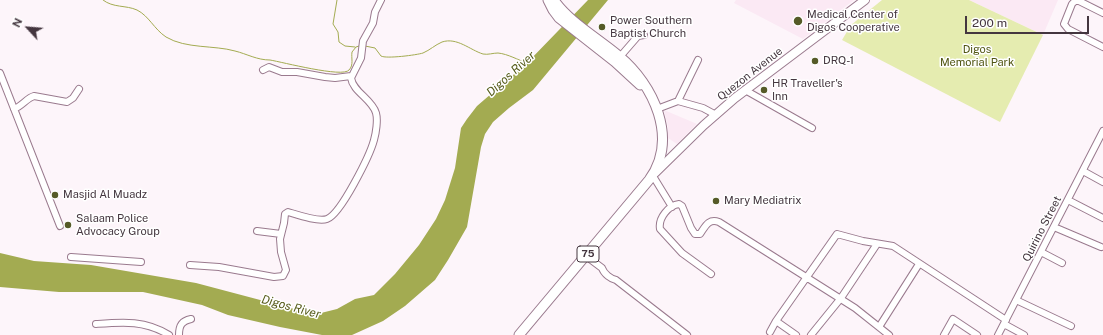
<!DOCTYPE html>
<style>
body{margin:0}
#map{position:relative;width:1103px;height:335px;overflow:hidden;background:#fdf5fa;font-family:"Public Sans",sans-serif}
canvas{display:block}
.north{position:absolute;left:8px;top:8px;width:40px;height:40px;-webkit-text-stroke:3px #fff;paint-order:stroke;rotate:296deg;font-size:11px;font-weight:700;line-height:16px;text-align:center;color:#44363f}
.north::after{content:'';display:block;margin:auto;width:14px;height:18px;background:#44363f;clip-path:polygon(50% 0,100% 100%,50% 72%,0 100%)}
.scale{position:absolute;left:965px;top:16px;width:124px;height:18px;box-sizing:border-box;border:2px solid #44363f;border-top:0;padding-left:5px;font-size:12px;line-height:14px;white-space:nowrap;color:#44363f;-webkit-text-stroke:3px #fff;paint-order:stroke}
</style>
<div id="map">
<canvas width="1103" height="335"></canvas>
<div class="north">N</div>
<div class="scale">200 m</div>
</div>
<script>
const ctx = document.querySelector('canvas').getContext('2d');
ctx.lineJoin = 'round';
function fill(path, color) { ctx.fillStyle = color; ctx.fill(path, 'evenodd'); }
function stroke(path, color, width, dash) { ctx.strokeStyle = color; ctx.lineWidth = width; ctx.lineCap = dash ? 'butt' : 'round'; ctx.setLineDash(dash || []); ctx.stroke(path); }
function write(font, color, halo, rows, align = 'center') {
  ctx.font = font + ' "Public Sans",sans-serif'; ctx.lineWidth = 3; ctx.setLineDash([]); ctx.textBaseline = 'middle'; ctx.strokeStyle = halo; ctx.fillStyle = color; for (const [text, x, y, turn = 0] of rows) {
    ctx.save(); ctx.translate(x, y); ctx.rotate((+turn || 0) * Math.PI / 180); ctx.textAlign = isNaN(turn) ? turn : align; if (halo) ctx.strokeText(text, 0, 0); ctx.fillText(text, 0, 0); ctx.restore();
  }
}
const built = new Path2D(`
 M736,0H854L803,39L734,3Z
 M969,0H1058L1043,35Z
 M664,110L697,124L677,144L668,138V127Z`);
const green = new Path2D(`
 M882,0H969L1043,35L1000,122L842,40L851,25Z`);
const water = new Path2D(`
 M588,0H608L533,90L509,108L493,122L485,134L481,147L467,227L448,260L435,280L405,306L383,321L352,335H322L280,327L228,315L202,305L143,292H59L0,287V253L34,261L91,265L196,283L298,310L321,313L337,309L355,299L374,295L395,274L419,245L436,219L445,200L455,168L461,128L467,119L477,106L527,63Z`);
const stream = new Path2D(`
 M103,0C113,8 126,5 137,10C149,16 154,29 166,37C186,49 214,45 235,51C247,54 257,60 270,60C282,62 343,78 349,70C354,65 351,58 352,52L356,47L359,46
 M337,0L333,24L338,32L339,42L345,46L355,47
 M365,46L375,48L381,56C386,59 417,55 423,53C430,50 435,45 442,42C457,37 470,50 483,54C488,55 493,53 498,53C508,54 518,60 527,63`);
const minor = new Path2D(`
 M1103,13L1079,1H1075L1072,4L1064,24L1068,29L1103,47
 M618,59L638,36L644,35
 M263,70L269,67L282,72H297L325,77L335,78L351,76
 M0,73L60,226
 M745,90L812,128
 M678,101L703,108L716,115
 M14,109C22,106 27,98 34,96L67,102L73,98L79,89
 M657,109L678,101L698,60
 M1083,171L1103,182
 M653,176L672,207
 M1068,200L1103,218
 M1054,227L1101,247
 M257,231L281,234
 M1041,252L1062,263
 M586,256L602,268C604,274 611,279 616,280L687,335
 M71,257L141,262
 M190,265L219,267L274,277L283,276L286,270L281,252L280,239L284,223L285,214L288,212C298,215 318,222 327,219C341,214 370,155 374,140C376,133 378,120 376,113C372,99 353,92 351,78L361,58L363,41L373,23L375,12L381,0
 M711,274L682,253L660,229C658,218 669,205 679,204L682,206L691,228L695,234H700C705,227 708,218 719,222L855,308L889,335
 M1016,300L1071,326
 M776,321L796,335
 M96,324C123,322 145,320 169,335
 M1004,324L1024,335
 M879,327L919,264
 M770,332L776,321L837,234L863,241L893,246L1006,320
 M179,335C179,325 182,321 191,319
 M811,335L841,298L877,244
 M944,335L953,319L977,335
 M998,335L1103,131`);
const major = new Path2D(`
 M655,173L704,125L735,98L865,0`);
const highway = new Path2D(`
 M548,0L553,10L559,18L615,62L640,85
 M519,335L649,180C679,139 654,85 619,56C599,39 568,21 554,0`);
const markers = [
 [798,21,5,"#555a27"],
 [602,27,4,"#555a27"],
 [815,61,4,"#555a27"],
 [764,90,4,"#555a27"],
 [55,195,4,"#555a27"],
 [716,201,4,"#555a27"],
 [68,225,4,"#555a27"]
];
const shields = [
 [588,254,22]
];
const shieldNames = [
 ["75",588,254]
];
const poiNames = [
 ["Medical Center of",807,15],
 ["Digos Cooperative",807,28],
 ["Power Southern",610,21],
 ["Baptist Church",610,34],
 ["DRQ-1",823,61],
 ["HR Traveller's",772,84],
 ["Inn",772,97],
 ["Masjid Al Muadz",63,195],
 ["Mary Mediatrix",724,201],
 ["Salaam Police",76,219],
 ["Advocacy Group",76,232]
];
const parkNames = [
 ["Digos",977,50],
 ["Memorial Park",977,63]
];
const streetNames = [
 ["Quezon Avenue",750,74,-38],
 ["Quirino Street",1042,229,-63]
];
const waterNames = [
 ["Digos River",511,74,-42],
 ["Digos River",291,307,15]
];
fill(built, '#fbe9f4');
fill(green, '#e5ecb0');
fill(water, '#a3ab51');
stroke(stream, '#a3ab51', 1);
stroke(minor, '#9a7a8e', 8);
stroke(major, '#9a7a8e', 10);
stroke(highway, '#9a7a8e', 11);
stroke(minor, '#fff', 6);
stroke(major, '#fff', 8);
stroke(highway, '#fff', 9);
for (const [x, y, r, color] of markers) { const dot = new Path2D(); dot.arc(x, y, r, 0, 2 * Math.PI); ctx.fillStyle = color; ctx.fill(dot); stroke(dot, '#fff', 1.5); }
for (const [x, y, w] of shields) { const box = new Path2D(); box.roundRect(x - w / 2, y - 8, w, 16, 3); ctx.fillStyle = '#fff'; ctx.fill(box); stroke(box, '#44363f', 1); }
write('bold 10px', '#44363f', null, shieldNames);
write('11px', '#44363f', '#fff', poiNames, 'left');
write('11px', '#4f5410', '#fff', parkNames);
write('11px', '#44363f', '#fff', streetNames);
write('italic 12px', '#565b1a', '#fff', waterNames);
</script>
